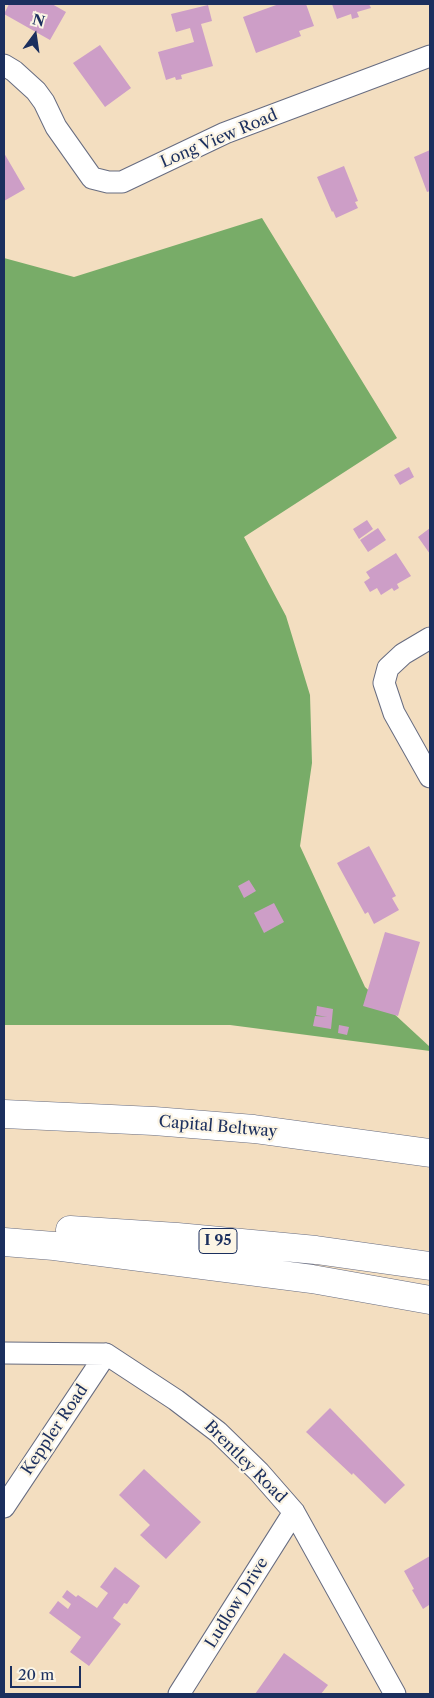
<!DOCTYPE html>
<style>
body{margin:0}
#map{position:relative;width:434px;height:1698px;overflow:hidden;background:#f3dec0;font-family:"Libre Caslon Text",serif}
canvas{display:block}
.frame{position:absolute;inset:0;border:5px solid #1b2f5e;pointer-events:none}
.north{position:absolute;left:10px;top:10px;width:50px;height:50px;-webkit-text-stroke:4px #fcf5e5;paint-order:stroke;rotate:14deg;font-size:14px;font-weight:700;line-height:20px;text-align:center;color:#1b2f5e}
.north::after{content:'';display:block;margin:auto;width:18px;height:22px;background:#1b2f5e;clip-path:polygon(50% 0,100% 100%,50% 72%,0 100%)}
.scale{position:absolute;left:10px;top:1666px;width:71px;height:22px;box-sizing:border-box;border:2px solid #1b2f5e;border-top:0;padding-left:6px;font-size:15px;line-height:18px;white-space:nowrap;color:#1b2f5e;-webkit-text-stroke:4px #fcf5e5;paint-order:stroke}
</style>
<div id="map">
<canvas width="434" height="1698"></canvas>
<div class="frame"></div>
<div class="north">N</div>
<div class="scale">20 m</div>
</div>
<script>
const ctx = document.querySelector('canvas').getContext('2d');
ctx.lineJoin = 'round';
function fill(path, color) { ctx.fillStyle = color; ctx.fill(path, 'evenodd'); }
function stroke(path, color, width, dash) { ctx.strokeStyle = color; ctx.lineWidth = width; ctx.lineCap = dash ? 'butt' : 'round'; ctx.setLineDash(dash || []); ctx.stroke(path); }
function write(font, color, halo, rows, align = 'center') {
  ctx.font = font + ' "Libre Caslon Text",serif'; ctx.lineWidth = 4.5; ctx.setLineDash([]); ctx.textBaseline = 'middle'; ctx.strokeStyle = halo; ctx.fillStyle = color; for (const [text, x, y, turn = 0] of rows) {
    ctx.save(); ctx.translate(x, y); ctx.rotate((+turn || 0) * Math.PI / 180); ctx.textAlign = isNaN(turn) ? turn : align; if (halo) ctx.strokeText(text, 0, 0); ctx.fillText(text, 0, 0); ctx.restore();
  }
}
const forest = new Path2D(`
 M262,218L397,438L244,537L286,616L310,695L312,763L300,846L365,987L430,1047V1051L230,1025H4V258L74,277Z`);
const building = new Path2D(`
 M9,4H52L66,12L50,40L4,14Z
 M279,4H306L314,26L299,31L301,36L256,53L243,17Z
 M332,4H369L371,8L357,12L359,17L352,19L351,14L337,19Z
 M208,5L212,21L201,24L213,66L181,75L182,79L176,80L175,77L166,80L158,52L194,42L190,28L176,32L171,14Z
 M100,45L131,88L105,107L73,63Z
 M430,150V191L427,192L414,157Z
 M4,153L25,189L4,201Z
 M344,166L358,201L355,202L358,208L336,218L333,211L332,212L317,177Z
 M409,467L414,477L400,485L394,475Z
 M367,520L373,529L359,539L353,529Z
 M378,528L386,540L368,552L360,540Z
 M430,528V554L418,537Z
 M396,553L411,576L397,584L399,588L394,591L392,588L381,595L377,588L370,592L364,582L370,578L366,572Z
 M369,846L396,896L392,898L399,910L374,924L368,912L365,914L337,863Z
 M249,880L256,891L244,898L238,886Z
 M274,903L284,922L264,933L254,913Z
 M385,932L420,942L398,1016L363,1006Z
 M317,1006L333,1009L331,1029L313,1026L315,1016L327,1017L316,1015Z
 M339,1025L349,1027L347,1035L338,1033Z
 M330,1408L405,1485L385,1504L353,1473L352,1475L306,1432Z
 M144,1469L201,1522L166,1559L140,1535L150,1525L119,1495Z
 M430,1556V1608L429,1605L423,1609L412,1590L414,1589L404,1571Z
 M115,1567L140,1586L127,1604L124,1603L113,1618L121,1624L89,1666L70,1652L81,1637L49,1613L58,1601L68,1609L71,1604L62,1597L67,1590L76,1597L78,1595L97,1608L108,1593L100,1587Z
 M284,1653L328,1685L321,1694H255Z`);
const street = new Path2D(`
 M4,65L14,71L36,91L44,102L56,127L92,178L108,182H122L225,133L430,56
 M430,638L403,654L388,668L384,683L394,713L430,777
 M4,1353L106,1354L176,1400L218,1432L259,1472L294,1512L395,1694
 M4,1507L106,1354
 M179,1694L294,1512`);
const highway = new Path2D(`
 M4,1114L154,1121L254,1129L430,1153
 M70,1230L177,1237L316,1250L430,1266
 M4,1242L54,1246L312,1279L430,1300`);
const shields = [
 [218,1241,38]
];
const shieldNames = [
 ["I 95",218,1241]
];
const streetNames = [
 ["Long View Road",219,139,-23],
 ["Capital Beltway",218,1127,5],
 ["Keppler Road",55,1430,-56],
 ["Brentley Road",245,1462,45],
 ["Ludlow Drive",237,1603,-58]
];
fill(forest, '#78ac68');
fill(building, '#cd9ec7');
stroke(street, '#676c80', 23);
stroke(highway, '#676c80', 29);
stroke(street, '#fff', 21);
stroke(highway, '#fff', 28);
for (const [x, y, w] of shields) { const box = new Path2D(); box.roundRect(x - w / 2, y - 12.5, w, 25, 4); ctx.fillStyle = '#fcf5e5'; ctx.fill(box); stroke(box, '#1b2f5e', 1); }
write('bold 15px', '#1b2f5e', null, shieldNames);
write('16px', '#1b2f5e', '#fcf5e5', streetNames);
</script>
